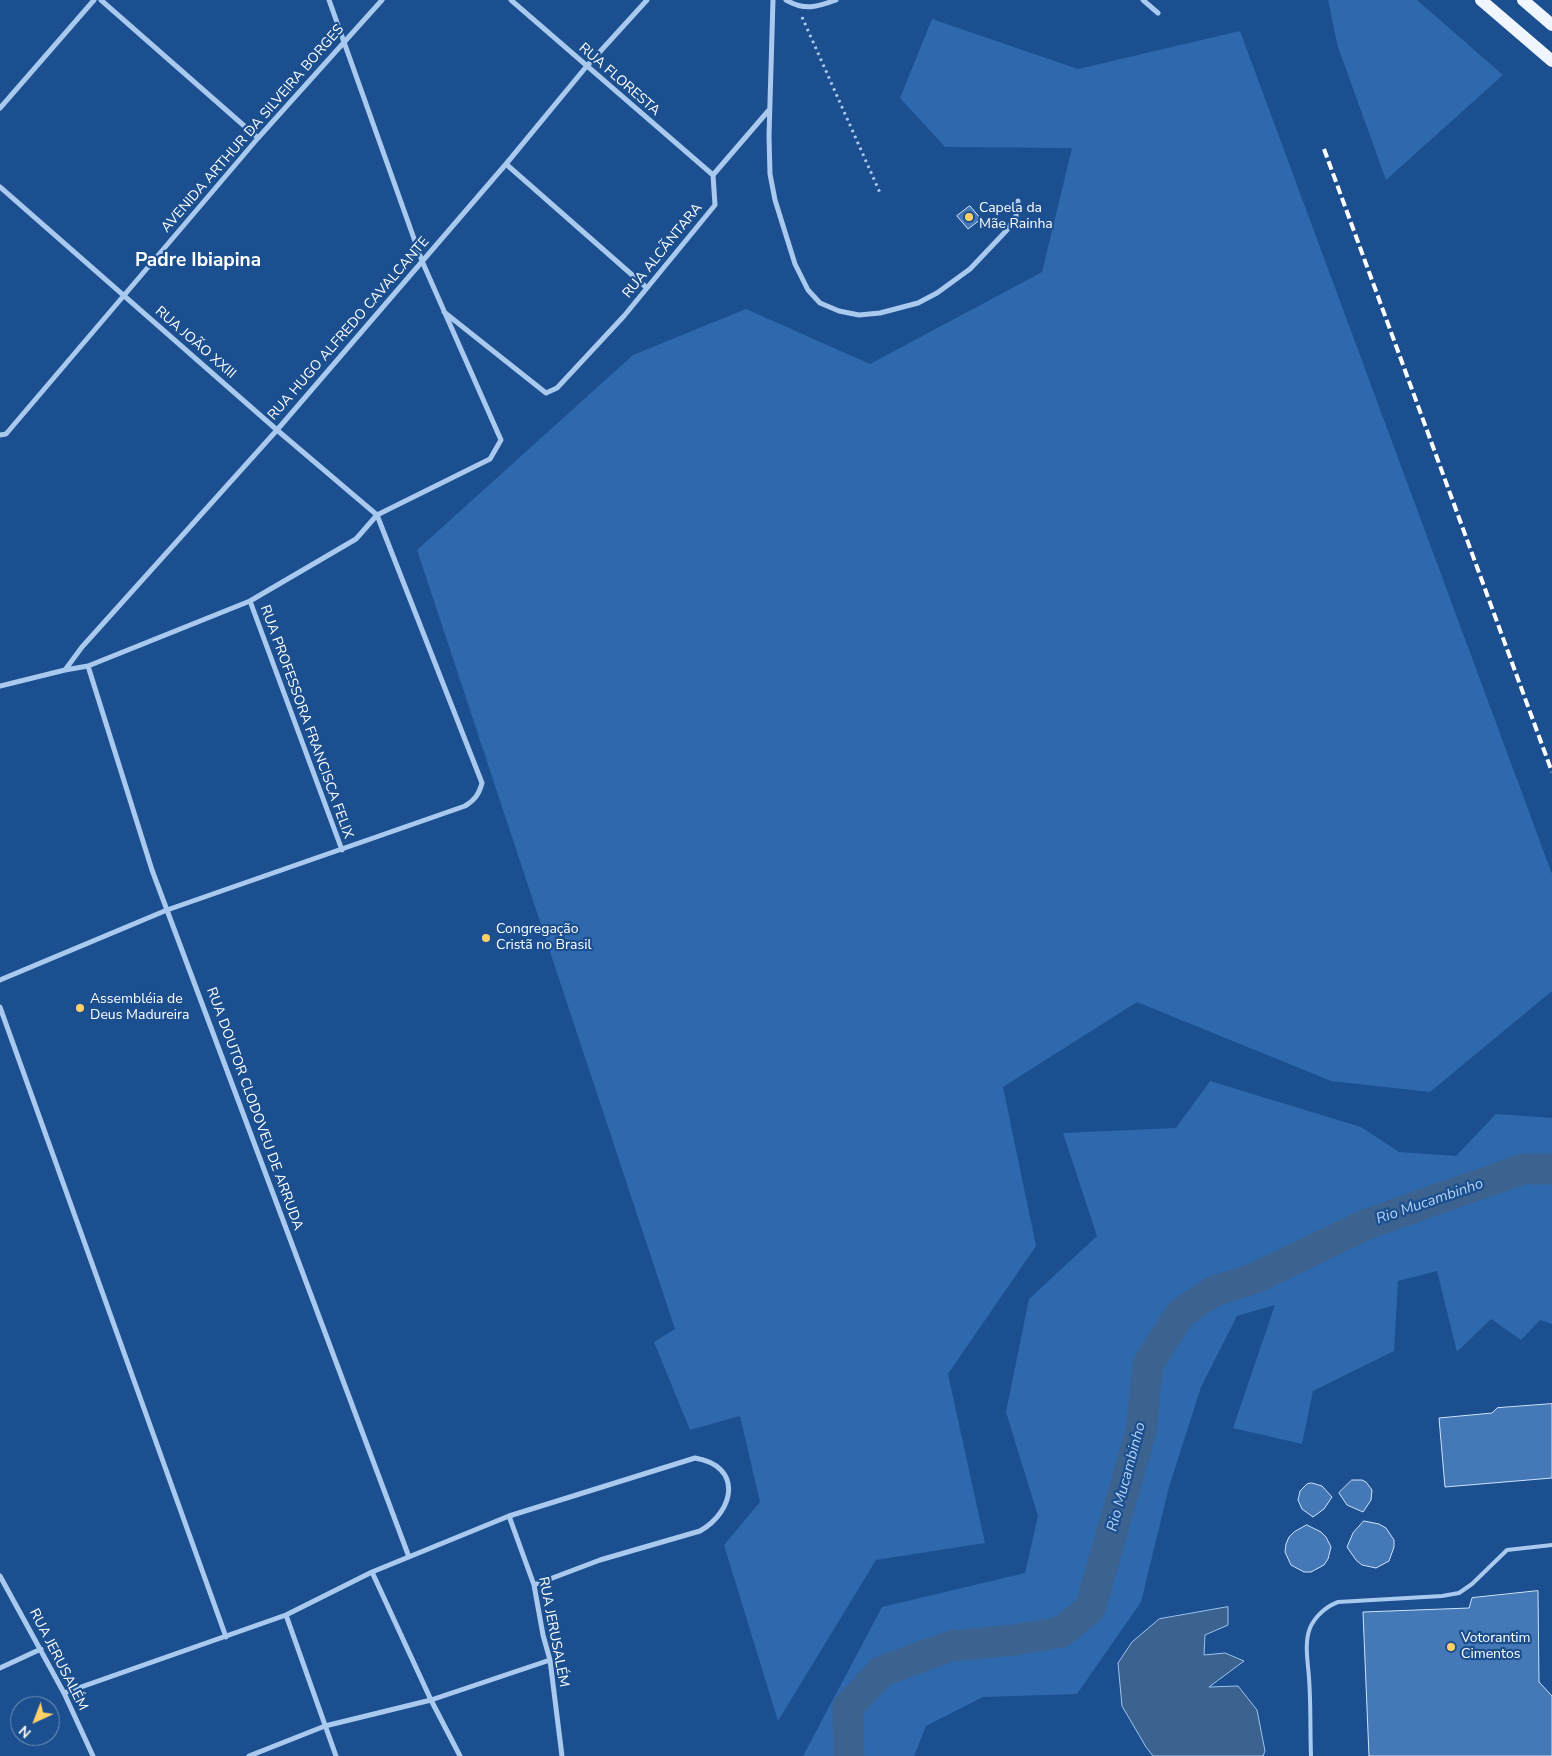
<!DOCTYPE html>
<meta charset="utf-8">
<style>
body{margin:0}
#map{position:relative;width:1552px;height:1756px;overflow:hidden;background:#1b4f8f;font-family:"Nunito Sans",sans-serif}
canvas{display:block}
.north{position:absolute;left:10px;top:1696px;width:50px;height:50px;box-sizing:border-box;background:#1b4f8f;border:1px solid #7695bc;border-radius:50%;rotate:223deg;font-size:14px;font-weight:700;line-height:20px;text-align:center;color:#fff}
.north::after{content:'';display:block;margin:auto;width:18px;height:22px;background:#ffd166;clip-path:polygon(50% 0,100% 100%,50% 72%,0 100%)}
</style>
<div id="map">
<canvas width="1552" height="1756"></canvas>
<div class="north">N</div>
</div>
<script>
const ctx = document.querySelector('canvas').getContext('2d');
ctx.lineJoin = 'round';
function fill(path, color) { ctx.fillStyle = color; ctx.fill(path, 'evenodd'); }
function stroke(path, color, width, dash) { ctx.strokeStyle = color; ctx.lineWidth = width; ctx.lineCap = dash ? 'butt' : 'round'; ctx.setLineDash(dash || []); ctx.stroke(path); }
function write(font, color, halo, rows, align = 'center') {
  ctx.font = font + ' "Nunito Sans",sans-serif'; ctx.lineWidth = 4.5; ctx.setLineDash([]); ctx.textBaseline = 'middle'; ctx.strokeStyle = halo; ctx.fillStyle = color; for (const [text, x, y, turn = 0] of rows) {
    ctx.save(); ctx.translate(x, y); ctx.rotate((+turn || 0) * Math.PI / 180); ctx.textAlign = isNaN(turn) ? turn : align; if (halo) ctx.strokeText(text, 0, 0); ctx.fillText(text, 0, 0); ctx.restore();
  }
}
const green = new Path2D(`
 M1328,0H1417L1503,75L1386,180L1338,47Z
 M932,19L1078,69L1240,31L1552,874V991L1430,1092L1331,1081L1137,1002L1003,1087L1036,1246L948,1374L985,1543L876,1560L778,1721L724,1545L760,1502L740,1416L690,1430L654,1342L675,1329L417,550L633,355L746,309L870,364L1042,272L1072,148L945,147L900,98Z
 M1210,1081L1361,1127L1399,1152L1456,1156L1496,1114L1552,1118V1324L1540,1320L1521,1340L1491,1319L1457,1352L1437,1271L1398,1281L1394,1351L1313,1391L1302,1444L1233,1428L1275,1305L1237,1316L1201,1387L1169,1487L1141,1602L1077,1694L983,1697L926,1726L914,1756H803L882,1607L1025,1573L1038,1516L1006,1412L1029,1299L1097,1236L1063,1133L1176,1128Z`);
const water = new Path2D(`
 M1228,1607V1625L1205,1635L1204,1655L1225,1653L1244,1661L1209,1687L1238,1686L1257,1710L1265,1751L1263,1756H1153L1146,1747L1122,1706L1118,1663L1132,1642L1159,1619Z`);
const river = new Path2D(`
 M849,1756L848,1707L882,1671L951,1646L1014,1640L1061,1632L1090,1609L1141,1431L1148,1364L1180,1314L1214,1291L1253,1279L1367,1224L1523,1169H1552`);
const building = new Path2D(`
 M970,206L981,219L968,229L957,216Z
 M1552,1404V1478L1445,1487L1439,1418L1492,1413L1497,1408Z
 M1352,1480H1362L1366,1482L1372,1490L1371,1500L1363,1512L1347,1505L1339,1493Z
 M1312,1483L1322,1486L1332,1497L1324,1509L1313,1517L1302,1509L1298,1500L1300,1491L1307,1484Z
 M1364,1521L1379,1524L1386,1528L1394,1540V1547L1389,1561L1376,1568L1362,1565L1356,1560L1347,1547L1353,1533Z
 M1307,1525L1321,1532L1326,1537L1331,1547L1328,1559L1324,1565L1311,1572H1304L1291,1565L1285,1552L1286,1544L1289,1537L1294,1532Z
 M1538,1591L1539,1682L1552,1696V1756H1369L1363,1612L1469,1608L1472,1598Z`);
const path = new Path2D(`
 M802,17L881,195`);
const service = new Path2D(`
 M1311,1756C1310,1730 1311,1704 1309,1678C1308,1662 1304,1643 1310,1628C1315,1616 1327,1606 1338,1602L1442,1596L1459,1593L1472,1584L1507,1550L1552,1545`);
const minor = new Path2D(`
 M101,0L258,138
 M511,0L713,175
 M773,0L769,136L770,174L775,200L795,264L808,290L820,303L839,311L859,315L880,313L918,303L937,293L970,269L1007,230L1016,216L1018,201
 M786,0C805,11 817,7 836,0
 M1143,0L1158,13
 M0,108L94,0
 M506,164L647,288
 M0,187L277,430L377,515L482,783C479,794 475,800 465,806L167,910L0,980
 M444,312L546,393L557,388L624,316L715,205L713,175L769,110
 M0,435L6,434L258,138L382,0
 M250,601L342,850
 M88,666L152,870L409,1557
 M65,670L82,647L277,430L506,164L586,67L647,0
 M0,686L65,670L88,666L250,601L356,539L377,515L490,459L501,440L422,261L329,0
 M0,1007L226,1637
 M509,1516L534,1585L543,1635L550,1660L562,1756
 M372,1572L431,1700L460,1756
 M0,1576L64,1693L93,1756
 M286,1615L336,1756
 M0,1668L41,1649
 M64,1693L286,1615L372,1572L509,1516L695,1458C743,1466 735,1511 700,1531L600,1560L534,1585
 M249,1756L325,1726L431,1700L550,1660`);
const primary = new Path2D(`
 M1481,0L1552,61
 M1523,0L1552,25`);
const rail = new Path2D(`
 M1324,149L1552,772`);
const markers = [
 [969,217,5,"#ffd166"],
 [486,938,5,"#ffd166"],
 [80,1008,5,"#ffd166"],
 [1451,1647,5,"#ffd166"]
];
const streetNames = [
 ["RUA FLORESTA",619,80,41],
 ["AVENIDA ARTHUR DA SILVEIRA BORGES",253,129,-49],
 ["RUA ALCÃNTARA",663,251,-51],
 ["RUA HUGO ALFREDO CAVALCANTE",349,329,-49],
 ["RUA JOÃO XXIII",195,343,41],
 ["RUA PROFESSORA FRANCISCA FELIX",306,722,70],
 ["RUA DOUTOR CLODOVEU DE ARRUDA",254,1109,70],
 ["RUA JERUSALÉM",553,1632,79],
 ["RUA JERUSALÉM",58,1660,63]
];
const poiNames = [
 ["Capela da",979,209],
 ["Mãe Rainha",979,225],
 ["Congregação",496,930],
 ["Cristã no Brasil",496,946],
 ["Assembléia de",90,1000],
 ["Deus Madureira",90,1016],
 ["Votorantim",1461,1639],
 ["Cimentos",1461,1655]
];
const waterNames = [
 ["Rio Mucambinho",1430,1202,-19],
 ["Rio Mucambinho",1127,1477,-75]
];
const districtNames = [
 ["Padre Ibiapina",198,261]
];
fill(green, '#2e69ad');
fill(water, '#3c6290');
stroke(water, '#9cc4f0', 1);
stroke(river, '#3c6290', 31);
fill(building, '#4478b7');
stroke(building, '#cfe3fa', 1);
stroke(path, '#a9c9ee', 3, [2.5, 4]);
stroke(service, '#a9c9ee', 4);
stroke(minor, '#a9c9ee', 5);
stroke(primary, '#f0f6ff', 12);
stroke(rail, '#fff', 4, [9, 4]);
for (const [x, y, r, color] of markers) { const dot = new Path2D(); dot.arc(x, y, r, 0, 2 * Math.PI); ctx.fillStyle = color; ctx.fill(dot); stroke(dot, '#1b4f8f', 2); }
write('14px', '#fff', '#1b4f8f', streetNames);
write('14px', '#fff', '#1b4f8f', poiNames, 'left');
write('italic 15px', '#b5d3f5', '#1b4f8f', waterNames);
write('bold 19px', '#fff', '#1b4f8f', districtNames);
</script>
